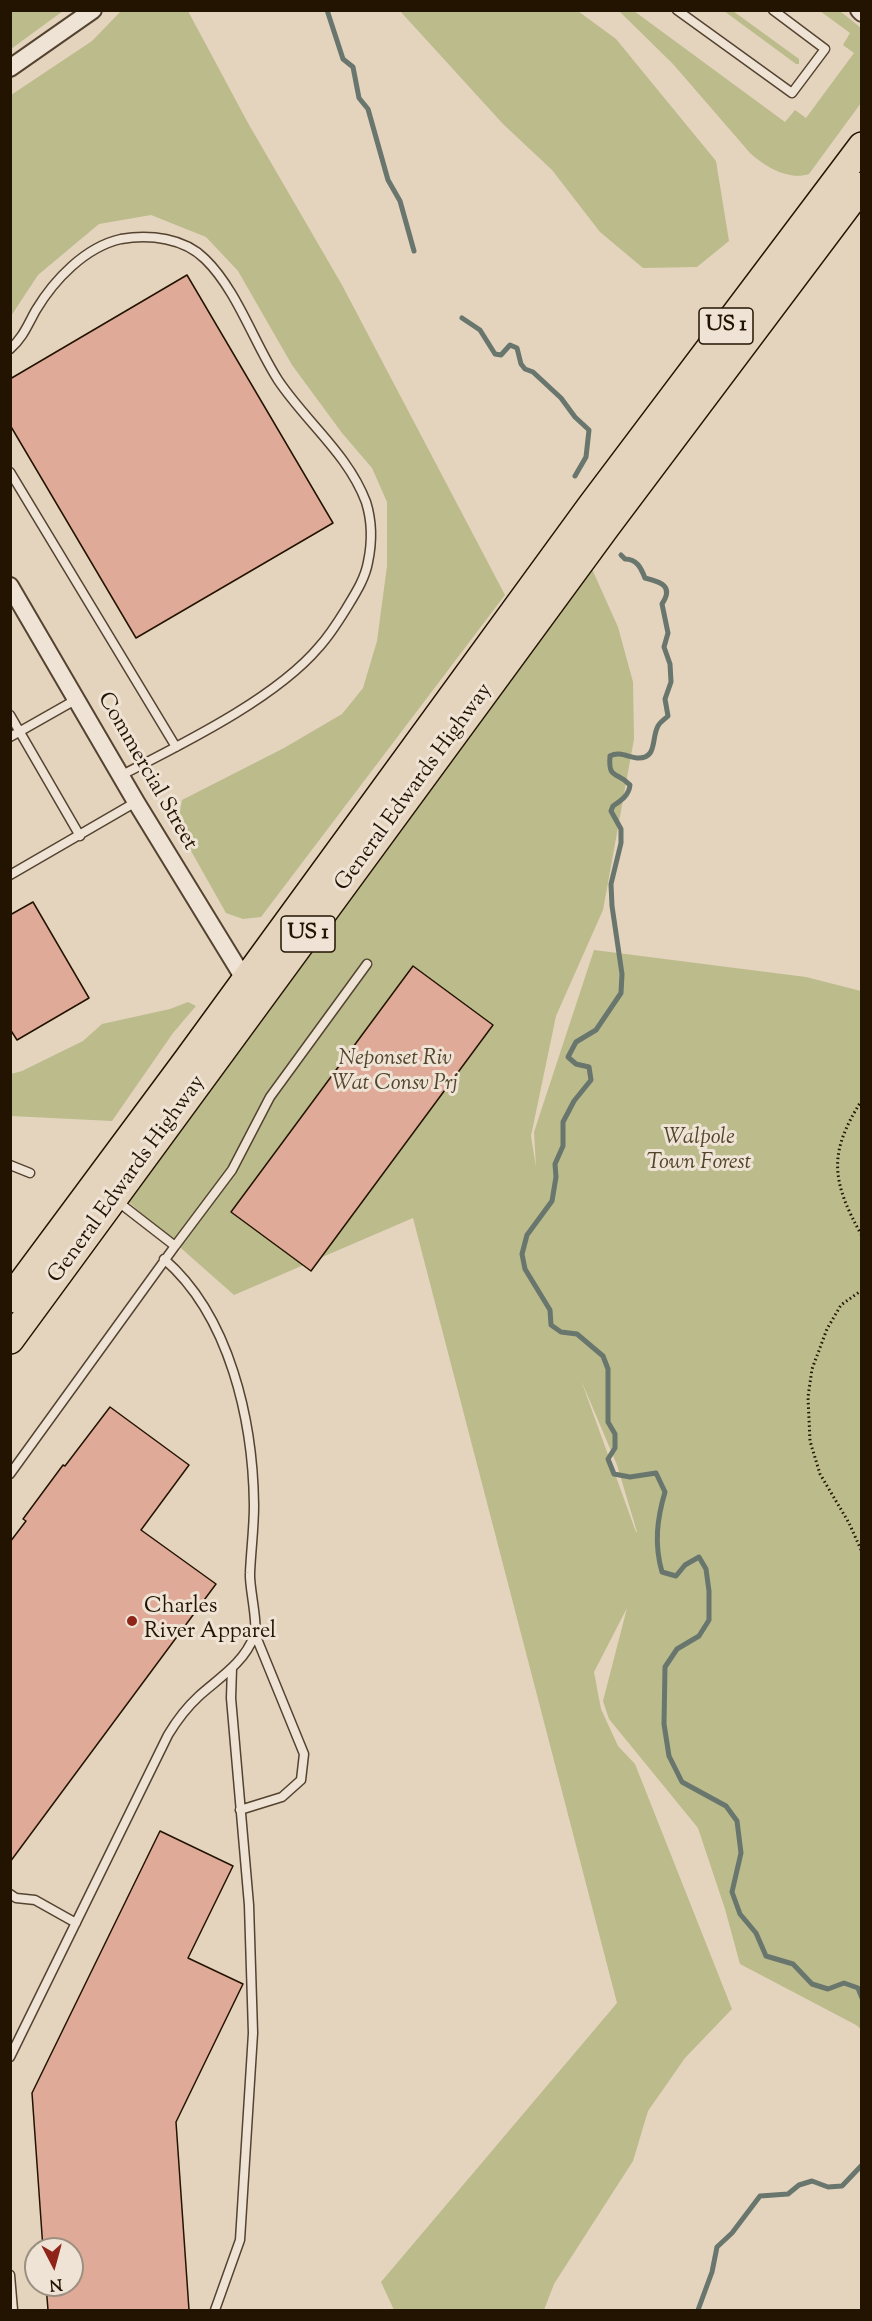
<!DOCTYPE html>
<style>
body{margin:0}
#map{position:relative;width:872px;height:2321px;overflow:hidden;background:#e5d4bd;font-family:"Sorts Mill Goudy",serif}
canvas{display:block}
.frame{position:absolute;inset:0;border:12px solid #231301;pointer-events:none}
.north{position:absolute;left:24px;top:2237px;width:60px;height:60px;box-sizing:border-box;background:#eee3d4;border:2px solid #9d9080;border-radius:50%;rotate:174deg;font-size:16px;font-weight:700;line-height:24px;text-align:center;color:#231301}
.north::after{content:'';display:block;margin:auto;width:21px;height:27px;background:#8f2418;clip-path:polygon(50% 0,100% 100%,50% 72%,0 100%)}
</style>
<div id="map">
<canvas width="872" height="2321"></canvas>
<div class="frame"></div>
<div class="north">N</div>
</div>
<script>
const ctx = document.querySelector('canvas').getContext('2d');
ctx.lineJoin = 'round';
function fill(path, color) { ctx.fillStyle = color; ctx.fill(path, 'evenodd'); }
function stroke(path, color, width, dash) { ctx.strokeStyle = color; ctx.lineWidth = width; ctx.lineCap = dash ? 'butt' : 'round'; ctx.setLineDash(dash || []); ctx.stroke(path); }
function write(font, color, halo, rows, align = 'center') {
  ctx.font = font + ' "Sorts Mill Goudy",serif'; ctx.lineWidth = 6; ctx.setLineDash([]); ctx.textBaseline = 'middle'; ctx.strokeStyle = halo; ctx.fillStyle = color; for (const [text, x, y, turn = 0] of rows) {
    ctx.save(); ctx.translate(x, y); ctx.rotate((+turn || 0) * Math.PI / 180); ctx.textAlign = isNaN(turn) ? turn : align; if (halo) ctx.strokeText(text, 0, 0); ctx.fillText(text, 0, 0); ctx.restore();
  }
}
const green = new Path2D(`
 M11,10H63V11L11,49Z
 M121,11H188L248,123L342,285L505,595L261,917L243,919L226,913L177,826L182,800L284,748L342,714L363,688L377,641L387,566V502L372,468L342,433L292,365L238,271L206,237L151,215L99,224L38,275L11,316V95L92,41Z
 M400,11H578L616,39L716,161L729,241L697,267L643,268L600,232L552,170L503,124Z
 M619,11H634L785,122L795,110L806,118L854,53L843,45L850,33L820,11H840L861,28V103L809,174C789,181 764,166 750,153L673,64Z
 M724,11H733L799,59V64H796Z
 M592,569L618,627L633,682L634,739L603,910L556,1016L531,1136L536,1167L534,1132L594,950L806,977L861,991L862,2030L856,2025L740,1964L725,1909L698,1828L609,1719L603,1701L627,1608L594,1672L601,1709L618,1746L635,1764L732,2009L685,2058L648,2111L633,2161L554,2284L544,2310H394L381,2282L617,2003L413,1218L234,1295L122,1196ZM581,1380L617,1465L637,1532H636Z
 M188,1002L196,1006L173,1033L112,1121L11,1116V1074L22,1071L83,1041L102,1024L170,1009Z`);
const stream = new Path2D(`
 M327,10L343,59L353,67L359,98L368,109L388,180L400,201L414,251
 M462,318L480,330L495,354L501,355L510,345L517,348L521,364L525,369L533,372L561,398L575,417L589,430L586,457L575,476
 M621,555L625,559C637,559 641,568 645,578C661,582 674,586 662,604L668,633L664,647L670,664L671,682L665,699L668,716C665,719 660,722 658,726C651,738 658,759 637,758C628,757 619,751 610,756C608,780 617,771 630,785C629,795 622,800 613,806L611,811L621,829V843L611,884L612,906L622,974L621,993L596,1030L576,1042L568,1057L576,1064L589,1067L591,1080L574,1101L563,1122V1146L555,1164L556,1177L552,1201L527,1235L522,1254L525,1269L550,1310L551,1325L561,1332L577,1334L603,1356L608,1369V1422L615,1434V1448L608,1459L614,1474L630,1477L656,1473L665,1492C657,1519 654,1544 662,1572L676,1576L685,1565L699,1557L706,1569L709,1591V1620L699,1636L677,1649L665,1667L664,1724L669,1756L682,1782L726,1806L737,1821L741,1853L732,1892L740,1914L756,1933L766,1956L793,1964L812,1984L828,1989L844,1983L858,1988L862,1998
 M698,2310L712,2272L717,2247L732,2233L760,2196L788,2194L799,2185L812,2181L828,2187L842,2186L862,2165`);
const building = new Path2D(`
 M187,275L333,523L136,638L10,425V379Z
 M33,902L89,998L17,1040L10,1029V915Z
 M413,966L493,1025L311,1271L231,1212Z
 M110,1407L189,1465L141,1530L216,1584L10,1862V1542L26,1521L23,1519L63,1465L65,1466Z
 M160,1831L233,1866L188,1958L243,1984L176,2122L189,2310H48L46,2285H72V2249H43L32,2093Z`);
const path = new Path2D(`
 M862,1100C827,1154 832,1182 862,1236
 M862,1290L841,1305L827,1329L812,1369L808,1397L810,1441L820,1474L849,1523L862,1552`);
const lane = new Path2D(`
 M677,10L792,93L825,49L773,10
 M10,349C23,338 28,324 36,310C54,280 85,247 121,239C150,234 184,238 205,259C237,290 254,343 278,380C306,422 348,454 366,502C372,521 372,543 368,562C365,579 355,594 346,609C338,622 329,636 319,647C275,699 182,744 122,775
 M10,472L176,747
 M10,715L80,836
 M10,737L77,699
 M10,875L136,802
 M10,1165L30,1173
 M117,1201L175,1246L232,1170L270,1097L367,964
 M10,1474L175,1246
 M240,1810L282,1797L301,1780L304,1754L255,1634
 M10,1894L16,1898L35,1900L76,1923
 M10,2057L168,1735C177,1720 186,1708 199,1696C219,1678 244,1663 254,1636C259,1625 249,1588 250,1573C251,1550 254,1528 254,1505C253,1421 230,1316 164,1259
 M10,2275L13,2310
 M215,2310L240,2240L253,2033L249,1905L231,1698L232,1668`);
const street = new Path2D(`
 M859,10L862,13
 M10,68L93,10
 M10,586L136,802L245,980`);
const primary = new Path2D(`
 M10,1299L188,1059L591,506L862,146
 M10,1340L606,527L862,186`);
const markers = [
 [132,1621,6,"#8f2418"]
];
const shields = [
 [726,326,54],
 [308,934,54]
];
const shieldNames = [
 ["US 1",726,326],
 ["US 1",308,934]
];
const streetNames = [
 ["Commercial Street",146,772,60],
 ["General Edwards Highway",415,788,-54],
 ["General Edwards Highway",128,1180,-54]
];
const parkNames = [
 ["Neponset Riv",395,1060],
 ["Wat Consv Prj",395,1085],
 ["Walpole",699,1139],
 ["Town Forest",699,1164]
];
const poiNames = [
 ["Charles",144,1608],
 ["River Apparel",144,1633]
];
fill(green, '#bbbb8c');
stroke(stream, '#68766d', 5);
fill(building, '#dfaa98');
stroke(building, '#231301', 1.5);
stroke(lane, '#544330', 11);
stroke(street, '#544330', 20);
stroke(primary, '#231301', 30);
stroke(path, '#231301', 3, [1.5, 3]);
stroke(lane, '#eee3d4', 8);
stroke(street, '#eee3d4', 16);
stroke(primary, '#e5d4bd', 27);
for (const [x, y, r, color] of markers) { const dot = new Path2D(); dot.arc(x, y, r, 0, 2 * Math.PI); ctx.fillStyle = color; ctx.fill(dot); stroke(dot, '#eee3d4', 2); }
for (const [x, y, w] of shields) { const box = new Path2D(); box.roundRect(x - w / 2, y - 18, w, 36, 4.5); ctx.fillStyle = '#eee3d4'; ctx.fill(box); stroke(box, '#231301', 1.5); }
write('bold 21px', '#231301', null, shieldNames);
write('22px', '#231301', '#eee3d4', streetNames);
write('italic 22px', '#51452b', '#eee3d4', parkNames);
write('22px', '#231301', '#eee3d4', poiNames, 'left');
</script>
